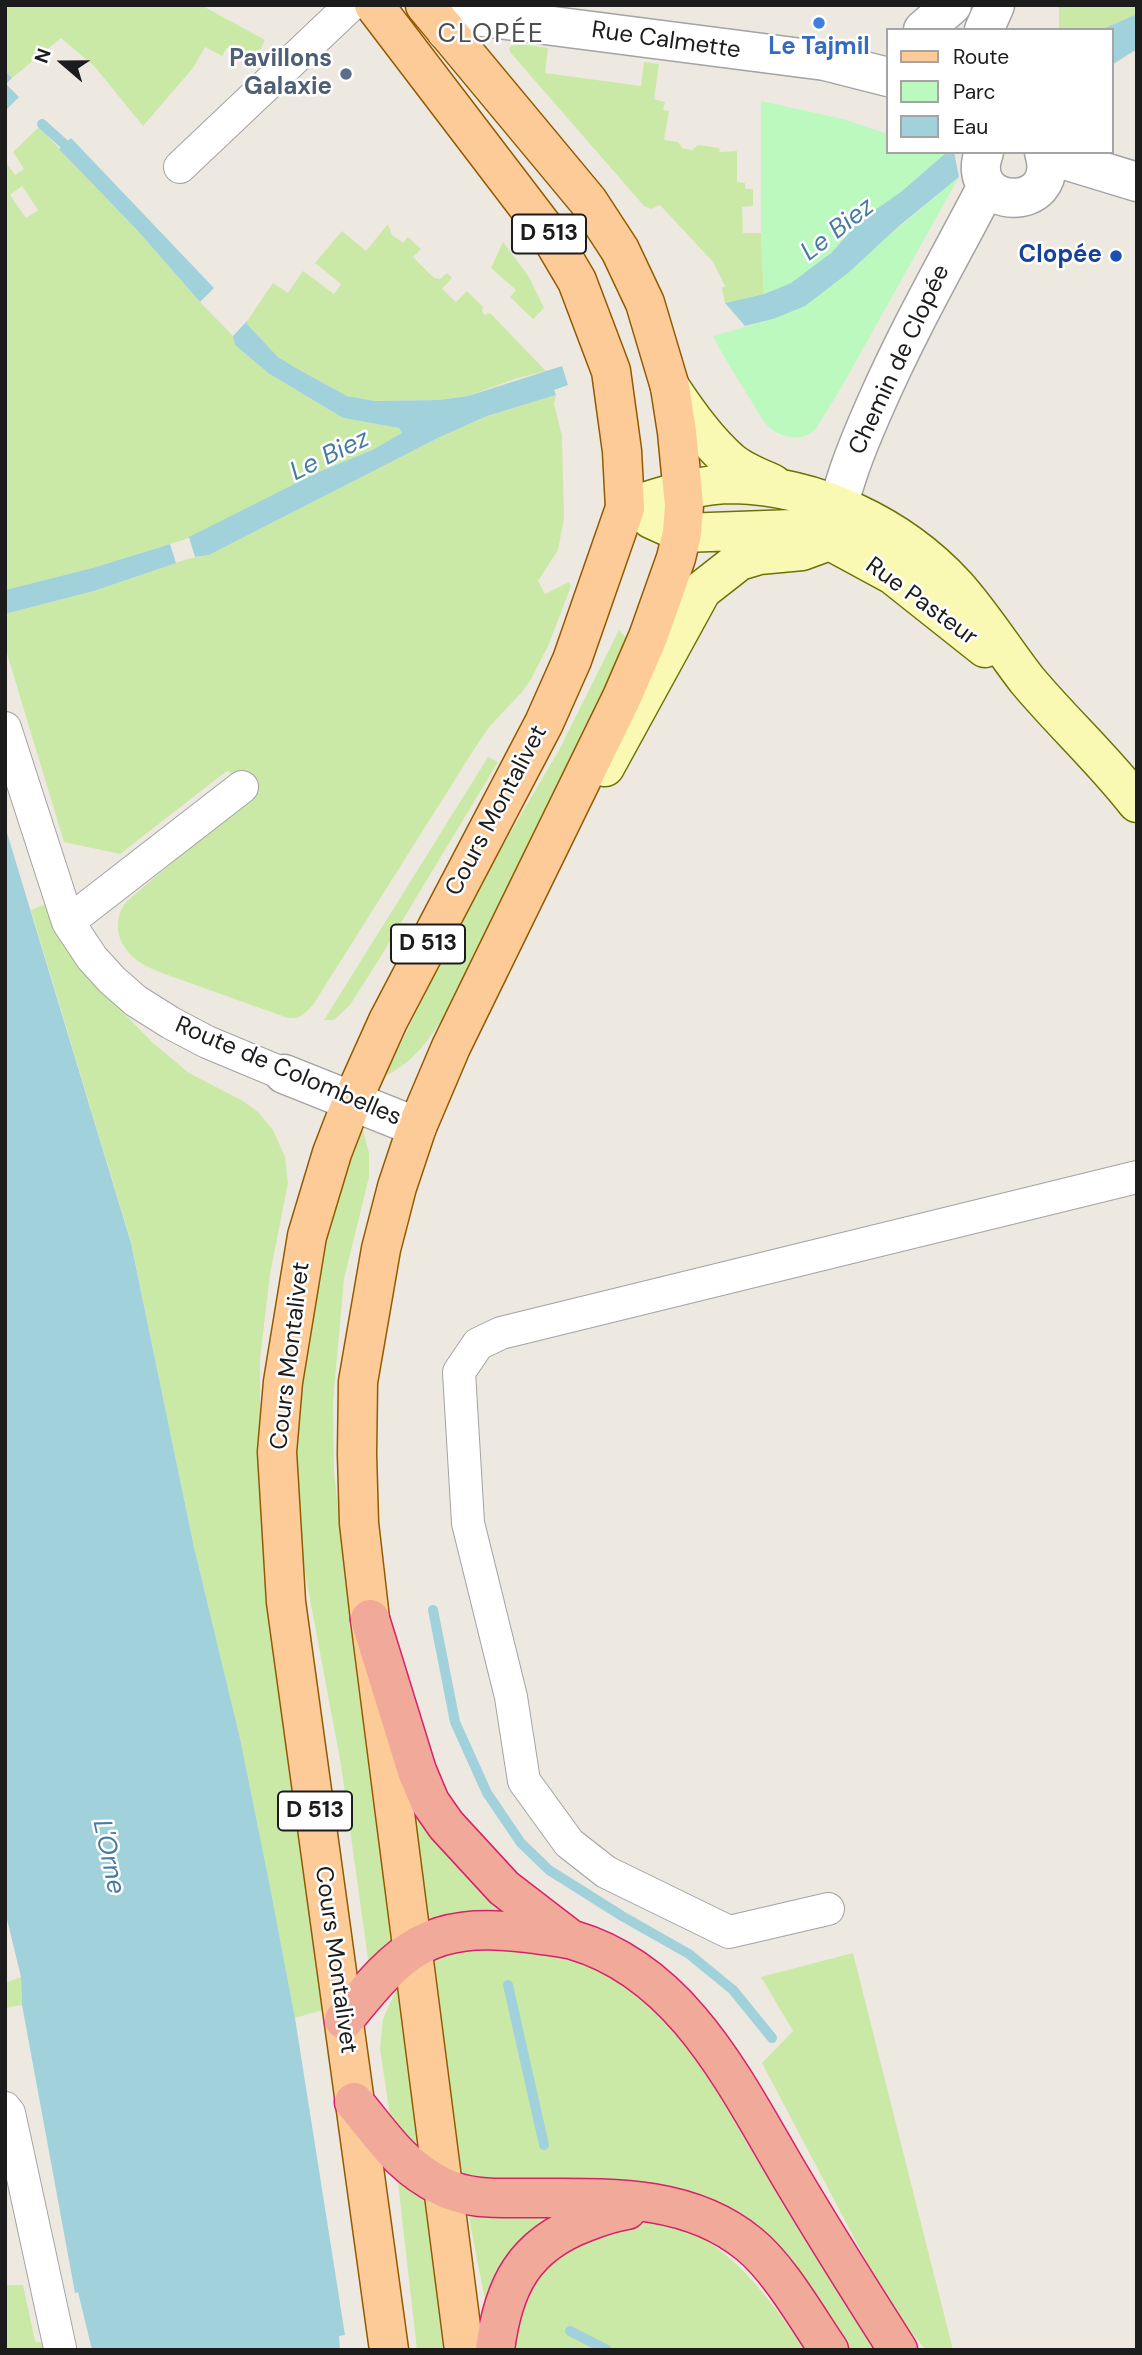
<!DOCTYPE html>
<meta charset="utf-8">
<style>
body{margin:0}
#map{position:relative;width:1142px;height:2355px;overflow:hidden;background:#ede9e1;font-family:"DM Sans",sans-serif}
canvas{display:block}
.frame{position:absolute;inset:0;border:7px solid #1c1c1c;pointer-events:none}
.legend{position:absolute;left:886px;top:28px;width:228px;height:126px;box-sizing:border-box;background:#fff;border:2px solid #a4a4a4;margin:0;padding:9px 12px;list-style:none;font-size:21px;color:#1c1c1c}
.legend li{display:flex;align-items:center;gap:14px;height:35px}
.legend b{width:35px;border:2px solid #a4a4a4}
.north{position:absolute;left:28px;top:28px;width:70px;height:70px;-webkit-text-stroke:5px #fff;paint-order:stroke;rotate:290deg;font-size:19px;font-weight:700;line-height:28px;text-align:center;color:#1c1c1c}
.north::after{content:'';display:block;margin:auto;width:24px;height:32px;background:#1c1c1c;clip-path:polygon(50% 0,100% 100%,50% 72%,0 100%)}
</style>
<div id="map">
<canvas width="1142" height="2355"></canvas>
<div class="frame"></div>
<ul class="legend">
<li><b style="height:9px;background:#fccb97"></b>Route</li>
<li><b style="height:19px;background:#bcf9be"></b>Parc</li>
<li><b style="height:19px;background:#a1d2dc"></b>Eau</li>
</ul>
<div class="north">N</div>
</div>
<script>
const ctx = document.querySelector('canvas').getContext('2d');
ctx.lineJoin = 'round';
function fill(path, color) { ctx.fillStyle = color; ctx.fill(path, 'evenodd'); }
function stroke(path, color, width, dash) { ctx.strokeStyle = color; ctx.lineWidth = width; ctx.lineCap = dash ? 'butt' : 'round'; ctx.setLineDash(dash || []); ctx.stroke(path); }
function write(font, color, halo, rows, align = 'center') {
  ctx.font = font + ' "DM Sans",sans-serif'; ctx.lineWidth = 5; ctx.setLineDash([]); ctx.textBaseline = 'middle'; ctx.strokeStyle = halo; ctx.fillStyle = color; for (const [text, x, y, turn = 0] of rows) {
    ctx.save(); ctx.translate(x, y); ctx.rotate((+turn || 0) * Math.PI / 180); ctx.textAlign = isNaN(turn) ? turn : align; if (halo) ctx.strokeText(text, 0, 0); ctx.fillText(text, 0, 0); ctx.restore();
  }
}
const grass = new Path2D(`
 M5,5H201L265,40L259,52L235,53L227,48L222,56L205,47L193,68L143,126L95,67L61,38L12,78L5,70Z
 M1059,5H1137V14L1100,30H1059Z
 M514,43L548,48L545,73L641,86L644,62L659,64L654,99L665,102L663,110L669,111L664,140L678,142L682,148L692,150L698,145L719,148L720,152L737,151V182L745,183V189H753V206L742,207L743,233H761L764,294L725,303L722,288L725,286L713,262L660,205L651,209L644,206L510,52L509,48Z
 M39,127L137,230L200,302L233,336L235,345L268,373L343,418L399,428L403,433L372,450L314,474L189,538L96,567L5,590V161L15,175L24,169L13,152ZM22,186L38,210L26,218L10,195Z
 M388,224L392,235L403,243L408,237L421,249L413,257L434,278L440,279L447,273L452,278L442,289L456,302L467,291L483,307L482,312L485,315L490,313L546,371L515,379L468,396L438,400L375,401L347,396L296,368L278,357L247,324L249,318L273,283L288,293L303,271L334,294L341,284L315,263L342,231L366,251Z
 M503,242L529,277L544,308L533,319L510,297L516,290L491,268Z
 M556,395L554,404L562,436L564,518L558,550L538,581L545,594L569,582L571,586L549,644L530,681L521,693L490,726L473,751L313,1005C305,1013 300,1020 288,1018C254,1006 221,994 187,982C170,975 147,970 133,957C116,941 112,919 127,901L249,797L228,770L120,854L64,842L5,647V614L94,591L187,559L209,555L438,438L487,416Z
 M619,630L629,641L615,672L442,1019C427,1043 411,1064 385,1076L458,927L490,867L558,752Z
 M488,757L498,762L378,961L350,1005L334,1020H324Z
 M46,904L93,982L152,1042L189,1073L243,1101L258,1112L273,1130L285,1157L288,1183L270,1274L260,1359V1472L326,2009L295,2018L240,1738L194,1547L131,1242L31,910Z
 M361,1122L369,1153V1177L344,1279L333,1402L334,1472L341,1537L398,1945L370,1973L341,1765L301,1551L296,1481L301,1380L317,1273L332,1215Z
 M409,1775L525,1913L428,1919Z
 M481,1941L595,1963L685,2025L882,2350H845L784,2260L551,2186L461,2175L433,1958Z
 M853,1953L953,2350H926L891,2308L762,2063L793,2031L761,1977Z
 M21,1977L22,2005L5,2008V1983Z
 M403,1980L426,2163L392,2129L380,2049L383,2019L395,1992Z
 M397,2174L430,2198L450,2350H417Z
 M467,2207L558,2211C523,2230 500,2263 485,2300Z
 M650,2220C664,2225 679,2228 692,2233C736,2252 779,2310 804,2350H508V2329L548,2259L632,2221Z
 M5,2285H23L35,2341L42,2343L43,2350H5Z`);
const park = new Path2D(`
 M761,101L843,119L888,134V152H947L902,191L861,220L831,253L791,283L764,294L761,233Z
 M959,177L841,388L815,430C801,442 782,438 769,427C761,420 756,408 750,399C737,378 724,358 713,336L773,319L881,242Z`);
const water = new Path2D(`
 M1137,14V49L1112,65V30H1100Z
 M5,70L12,78L6,84L19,97L5,111Z
 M71,138L214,288L200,302L137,230L59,149Z
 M947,152H954L959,177L899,226L848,273L805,306L773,319L745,326L725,303L764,294L791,283L831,253L861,220L902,191Z
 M248,320L247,324L278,357L296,368L347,396L375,401L438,400L468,396L562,366L568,385L554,390L556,395L487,416L438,438L209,555L195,557L189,537L314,474L372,450L402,433L399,428L343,418L268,373L235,345L233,336Z
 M170,544L176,563L94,591L5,614V590L96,567Z
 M5,826L131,1243L194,1547L240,1738L270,1887L295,2018L345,2335L339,2336L340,2350H92L78,2292L75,2293L22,2005L21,1977L5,1911Z`);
const stream = new Path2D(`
 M42,124L72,151
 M433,1610L455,1722L487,1793L521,1843L549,1870L622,1916L689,1954L733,1990L772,2038
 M508,1985L544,2145
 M570,2331L607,2350`);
const minor = new Path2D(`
 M180,167L351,5
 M5,728L68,922L92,958L112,980L136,1001L171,1023L207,1042L284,1074
 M68,922L242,787
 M828,1909L729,1932L606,1872L569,1843L524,1781L511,1697L468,1523L459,1372L478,1344L501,1333L1137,1177
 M5,2108L9,2113L60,2348`);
const tertiary = new Path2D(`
 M923,30L952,5
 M984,30L995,5
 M446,31L470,16H475L825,61L888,77
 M984,152C962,211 1063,215 1044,152
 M1045,154L1137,182
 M832,538C839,491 856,449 875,406C908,330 949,259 987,186
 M284,1074L417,1127`);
const secondary = new Path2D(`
 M670,387C687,413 706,440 729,460C741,471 758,477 773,484
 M625,508C661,497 696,484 734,484C817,486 900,525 956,586C982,615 1003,649 1027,680C1062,722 1103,759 1137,803
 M651,519L682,533L794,529L810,530L893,575L985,648
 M605,767L702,590L739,561L759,555L802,551L832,540`);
const primary = new Path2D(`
 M374,5L551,237L577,281L611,371L622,451L625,508L572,660L544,723L388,1021L352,1101L332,1153L307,1236L283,1382L277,1452L286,1602L389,2350
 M425,5L588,201L620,250L645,303L670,387L677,432L684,505L682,533L676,558L648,637L622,697L451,1047L417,1127L397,1187L381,1249L358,1382L357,1454L359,1523L370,1619L464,2350`);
const trunk = new Path2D(`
 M370,1619L417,1771L430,1802L446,1825L504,1888L569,1938
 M344,2020C401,1949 428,1921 526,1933C541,1935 558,1936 573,1940C683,1972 735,2083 789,2174C824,2233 861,2292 898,2350
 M354,2102C382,2135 400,2166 441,2186C467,2200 500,2198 530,2198C604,2198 687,2193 749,2244C779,2268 807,2318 829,2350
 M495,2350C503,2286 524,2245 586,2222C599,2217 613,2212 627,2210`);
const markers = [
 [819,23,7,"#3f7fe0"],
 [346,74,7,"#5c6f8a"],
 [1116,256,7,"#1a4fb4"]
];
const shields = [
 [549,234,74],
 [428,944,74],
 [315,1811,74]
];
const shieldNames = [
 ["D 513",549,234],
 ["D 513",428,944],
 ["D 513",315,1811]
];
const streetNames = [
 ["Rue Calmette",666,41,8],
 ["Chemin de Clopée",900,360,-65],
 ["Rue Pasteur",921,602,36],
 ["Cours Montalivet",497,811,-62],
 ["Route de Colombelles",288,1072,23],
 ["Cours Montalivet",291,1356,-83],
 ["Cours Montalivet",335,1960,82]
];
const shopNames = [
 ["Le Tajmil",819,48]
];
const serviceNames = [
 ["Pavillons",332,60],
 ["Galaxie",332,88]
];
const transitNames = [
 ["Clopée",1102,256]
];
const neighbourhoodNames = [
 ["CLOPÉE",491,35]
];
const waterNames = [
 ["Le Biez",838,230,-38],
 ["Le Biez",330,456,-26],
 ["L'Orne",108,1857,78]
];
fill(grass, '#cbe9a6');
fill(park, '#bcf9be');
fill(water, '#a1d2dc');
stroke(stream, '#a1d2dc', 10);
stroke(minor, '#a3a3a3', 34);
stroke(tertiary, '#a3a3a3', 41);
stroke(secondary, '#6c7204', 41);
stroke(primary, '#935a00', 41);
stroke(trunk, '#d7226b', 41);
stroke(minor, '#fff', 32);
stroke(tertiary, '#fff', 38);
stroke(secondary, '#faf9b3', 38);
stroke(primary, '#fccb97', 38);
stroke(trunk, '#f1a99a', 38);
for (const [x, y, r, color] of markers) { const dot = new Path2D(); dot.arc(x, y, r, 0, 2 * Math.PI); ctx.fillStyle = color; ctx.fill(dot); stroke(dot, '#fff', 2.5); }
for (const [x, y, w] of shields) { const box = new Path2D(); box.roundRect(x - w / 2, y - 19.5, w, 39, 5); ctx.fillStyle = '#fff'; ctx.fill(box); stroke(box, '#1c1c1c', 2); }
write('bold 23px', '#1c1c1c', null, shieldNames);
write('24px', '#1c1c1c', '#fff', streetNames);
write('bold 24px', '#366cbe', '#fff', shopNames);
write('bold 24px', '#4e5e75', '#fff', serviceNames, 'right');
write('bold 24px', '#164399', '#fff', transitNames, 'right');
ctx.letterSpacing = '2px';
write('26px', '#4f4f4f', '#fff', neighbourhoodNames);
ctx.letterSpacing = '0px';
write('italic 26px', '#457aa3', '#fff', waterNames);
</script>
